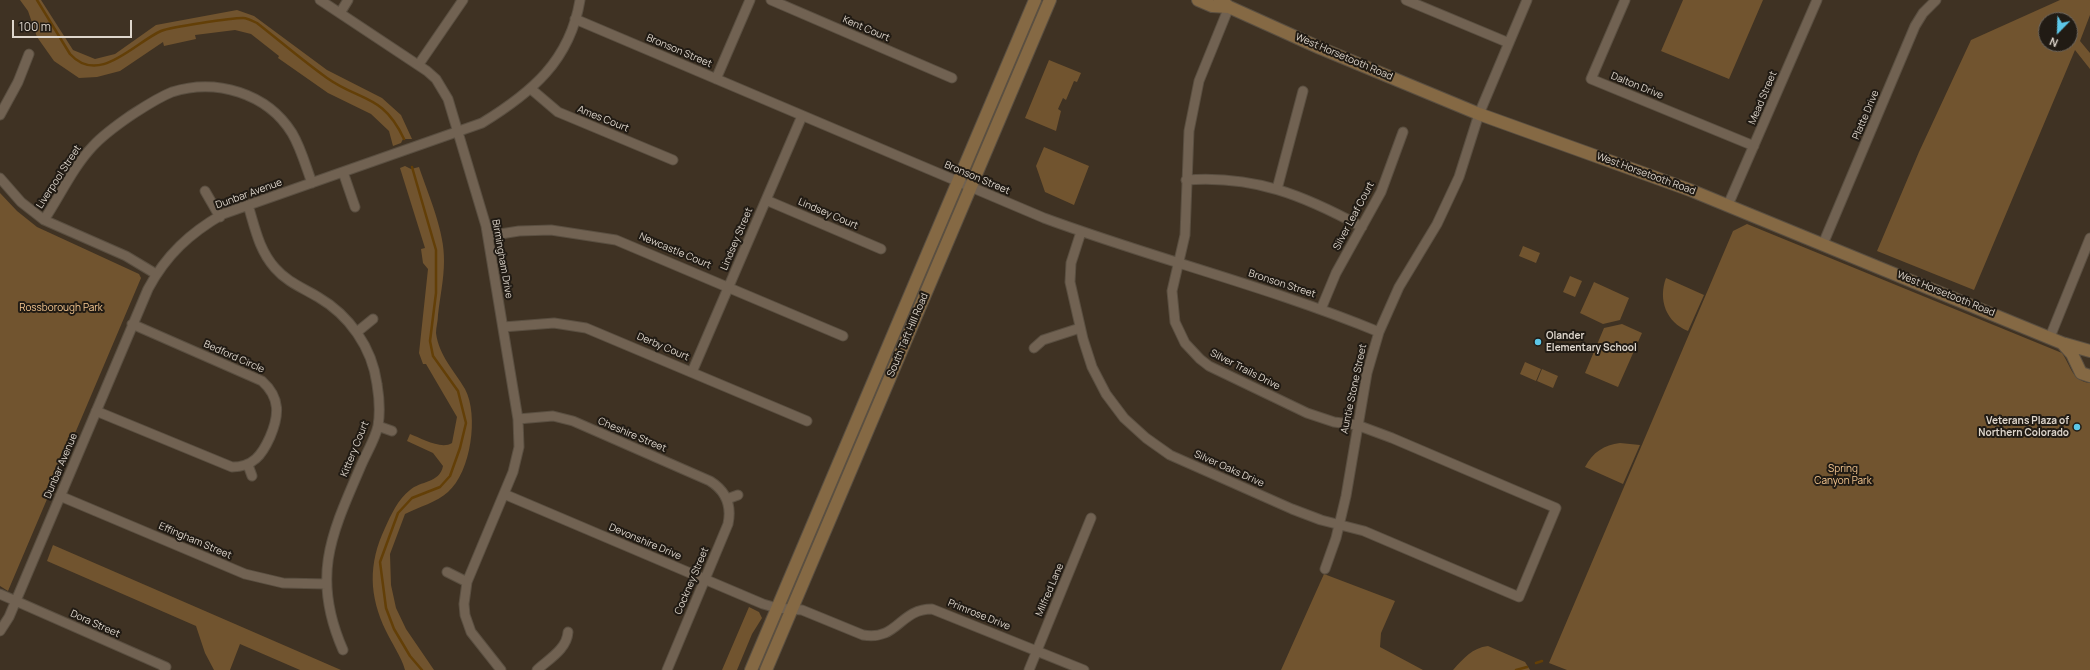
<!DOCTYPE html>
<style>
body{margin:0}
#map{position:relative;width:2090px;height:670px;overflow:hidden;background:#3f3223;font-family:Manrope,sans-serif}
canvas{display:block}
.north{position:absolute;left:2038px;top:12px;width:40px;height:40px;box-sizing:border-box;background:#211b14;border:1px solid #6d665e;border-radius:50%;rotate:203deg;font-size:11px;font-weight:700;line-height:16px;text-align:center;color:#ded6cc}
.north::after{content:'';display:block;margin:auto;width:14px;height:18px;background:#5cc7e8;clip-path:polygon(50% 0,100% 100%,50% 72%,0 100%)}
.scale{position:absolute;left:12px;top:20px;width:120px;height:18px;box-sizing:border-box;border:2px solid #ded6cc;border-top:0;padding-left:5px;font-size:12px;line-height:14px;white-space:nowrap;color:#ded6cc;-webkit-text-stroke:3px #211b14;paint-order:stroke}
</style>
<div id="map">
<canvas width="2090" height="670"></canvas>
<div class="north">N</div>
<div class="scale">100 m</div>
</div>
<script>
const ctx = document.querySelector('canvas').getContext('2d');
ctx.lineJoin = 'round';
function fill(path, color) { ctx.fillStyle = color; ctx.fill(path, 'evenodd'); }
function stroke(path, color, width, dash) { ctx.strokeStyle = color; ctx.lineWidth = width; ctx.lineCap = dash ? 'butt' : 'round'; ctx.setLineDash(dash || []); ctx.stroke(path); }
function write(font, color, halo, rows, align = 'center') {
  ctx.font = font + ' Manrope,sans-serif'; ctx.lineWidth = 4; ctx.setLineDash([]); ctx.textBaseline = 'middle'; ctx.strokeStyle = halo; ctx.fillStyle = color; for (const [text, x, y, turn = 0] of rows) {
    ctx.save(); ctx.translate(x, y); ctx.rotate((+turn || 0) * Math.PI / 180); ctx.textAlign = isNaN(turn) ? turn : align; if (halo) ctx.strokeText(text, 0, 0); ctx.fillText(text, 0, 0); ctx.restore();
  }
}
const green = new Path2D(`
 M20,0H41L73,50L95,59L115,54L156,25L237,10L254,16L327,70L382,98L401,115L412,139H403L401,143L393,146L389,131L371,114L328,93L278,58L279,56L251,34L235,30L195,35L196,39L164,46L163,42L120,71L97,77L79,78L54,61L37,37L28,11Z
 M1683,0H1763L1729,79L1661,51Z
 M2060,0H2090V15L2080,41L2090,53V69L2075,50L1974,290L1877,251L1919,152L1971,40ZM2046,20H2070V44H2046Z
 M1049,60L1081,73L1077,82L1074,81L1066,100L1063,98L1058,109L1061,111L1056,131L1025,118Z
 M1044,147L1089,166L1074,205L1045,192L1036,166Z
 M405,166L411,169L419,167C428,194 445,232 444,261C444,279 440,297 438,315C438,321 436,327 436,333C439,356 454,370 465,389C479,415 471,472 448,492C437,502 419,507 405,514L390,554L391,585L396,608L406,629L434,670H405C401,656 392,644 386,631C369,596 368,564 385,528C391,515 398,499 410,490C420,481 440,483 443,466L433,453L407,441L410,434C421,438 441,450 452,443L457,417L426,364H423L419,353L428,269L423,263L421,249L425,248L400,168Z
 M0,193L17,211L37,227L139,274L141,278L8,591L0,586Z
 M1747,224L2062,353C2071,366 2072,381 2090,383V670H1567L1549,663L1733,231Z
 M1523,246L1540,253L1536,263L1519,256Z
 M1570,276L1582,281L1575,297L1563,292Z
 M1666,278L1704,295L1688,331C1666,322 1658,300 1666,278Z
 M1594,282L1629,298L1620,320L1603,324L1580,313Z
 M1622,324L1642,333L1618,387L1585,373L1604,328Z
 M1525,362L1541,369L1536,381L1520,374Z
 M1542,369L1558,376L1553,388L1537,381Z
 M1620,443L1640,445L1623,484L1585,467C1593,452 1604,445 1620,443Z
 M53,545L341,670H300L240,644L230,670H214L205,653L196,626L47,561Z
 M1324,574L1395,601L1381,633L1380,647L1423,670H1281Z
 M749,607L759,612L762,618L752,634L737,670H722Z
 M1488,646L1525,662L1530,670H1453C1464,658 1472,648 1488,646Z`);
const stream = new Path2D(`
 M37,0L70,54C99,86 134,43 161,31C171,27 231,18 243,18C247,18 253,21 257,23C280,41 303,61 327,78C361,102 383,94 404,139
 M412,167L436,250V293L430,341L433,356L458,391L466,423L460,448L450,476L440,487L412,498L398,513L380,562L386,608L394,629L410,656L422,670
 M1536,663L1542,661
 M1516,670L1527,667`);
const street = new Path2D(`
 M320,0L427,71L436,79L448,99L486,226L518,419L519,447L513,472L467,582L464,604L465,615L471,632L501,670
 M771,0L952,78
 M1406,0L1509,43
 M1625,0L1591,79L1754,146
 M340,13L348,0
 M575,19L1044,218C1155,259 1270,287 1379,332
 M419,64L463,0
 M716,79L750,0
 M531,89L558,112L673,160
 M0,115L18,82L29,54
 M343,172L355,207
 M0,178L21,202L44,220L126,256L156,274
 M1186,180C1254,175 1303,195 1362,227
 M1277,189L1303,91
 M205,191L220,217
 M766,200L881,249
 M248,205C255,228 259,250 275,268C287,282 303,288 318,297C349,315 372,347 377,384C379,396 380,414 378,426C375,440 365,455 360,468C331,535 311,577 343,650
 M1728,205L1817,0
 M44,220C60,196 73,167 93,146C104,134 117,125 130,116C144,107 157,98 172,92C216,78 267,93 292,133C301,148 306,167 312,183
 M1081,232L1071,263L1070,282L1083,339L1092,367L1106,394L1124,418L1146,438L1170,455L1292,509L1321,520L1364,531L1519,597L1556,508L1392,438L1357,425L1334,422L1307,413L1209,366L1200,359L1185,343L1175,322L1172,291L1185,235L1189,131L1199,81L1229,7
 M488,236L519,231L551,230L616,240L843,336
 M1823,244L1915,26L1923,13L1936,0
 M1321,309L1336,273L1381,192L1403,132
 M503,327L554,323L586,328L807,421
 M357,332L373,319
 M2050,337L2090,238
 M1034,348L1043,340L1080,328
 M692,372L802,116
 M96,411L232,467C253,467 262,455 270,437C279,416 281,398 262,381L132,324
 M518,419L553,416L573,421L710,481C726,491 732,505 728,524L667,670
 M378,426L392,431
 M248,465L252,476
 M504,494L763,604L777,608L802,610L863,635C898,641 899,609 932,609L1084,670
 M60,496L245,574L283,583L327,584
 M727,499L738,495
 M1325,569L1336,538L1346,496L1367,373L1379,332L1399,287L1437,224L1459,177L1479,114L1527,0
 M447,572L467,582
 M0,594L166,667L164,670
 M0,631L9,617L148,289C166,255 190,233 223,214L482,123C531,93 570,61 580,0
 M537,670C549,659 567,649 568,632
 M1029,670L1091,518`);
const secondary = new Path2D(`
 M1198,0L1212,6L1229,7
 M1220,0L1229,7L1320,48L1479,114L1690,190L2062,343L2090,351
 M2062,343L2072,354L2081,373L2090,376
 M751,670L1035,0
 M766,670L1050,0`);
const markers = [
 [1538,342,4,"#5cc7e8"],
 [2077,427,4,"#5cc7e8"]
];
const streetNames = [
 ["Kent Court",866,29,23],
 ["Bronson Street",679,51,23],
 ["West Horsetooth Road",1344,57,23],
 ["Dalton Drive",1637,86,22],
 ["Mead Street",1763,98,-67],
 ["Platte Drive",1866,115,-67],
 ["Ames Court",603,119,22],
 ["West Horsetooth Road",1646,174,20],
 ["Liverpool Street",59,177,-57],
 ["Bronson Street",977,178,23],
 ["Dunbar Avenue",249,194,-20],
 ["Lindsey Court",828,214,23],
 ["Silver Leaf Court",1354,216,-62],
 ["Lindsey Street",737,239,-67],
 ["Newcastle Court",675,251,23],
 ["Birmingham Drive",502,259,80],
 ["Bronson Street",1282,284,18],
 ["West Horsetooth Road",1946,294,22],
 ["South Taft Hill Road",908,335,-67],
 ["Derby Court",663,347,23],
 ["Bedford Circle",234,357,24],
 ["Silver Trails Drive",1245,370,27],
 ["Auntie Stone Street",1354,389,-78],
 ["Cheshire Street",632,435,23],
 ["Kittery Court",355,449,-68],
 ["Dunbar Avenue",61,466,-67],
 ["Silver Oaks Drive",1229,469,24],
 ["Effingham Street",195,541,23],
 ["Devonshire Drive",645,542,23],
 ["Cockney Street",692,581,-67],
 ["Milfred Lane",1050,590,-67],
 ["Primrose Drive",979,615,22],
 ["Dora Street",95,624,24]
];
const parkNames = [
 ["Rossborough Park",61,308],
 ["Spring",1843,469],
 ["Canyon Park",1843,481]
];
const poiNames = [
 ["Olander",1546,336],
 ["Elementary School",1546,348],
 ["Veterans Plaza of",2069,421,"right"],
 ["Northern Colorado",2069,433,"right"]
];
fill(green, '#71542f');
stroke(stream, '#633f07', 2.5);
stroke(street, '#5a4f41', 11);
stroke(secondary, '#5a4f41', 14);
stroke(street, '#716252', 9);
stroke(secondary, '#856944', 12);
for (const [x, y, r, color] of markers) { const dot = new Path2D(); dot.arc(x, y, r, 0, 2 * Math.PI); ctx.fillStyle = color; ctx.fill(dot); stroke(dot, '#211b14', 1.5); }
write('10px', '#ded6cc', '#211b14', streetNames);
write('10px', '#f7c891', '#211b14', parkNames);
write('bold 10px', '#ded6cc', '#211b14', poiNames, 'left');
</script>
